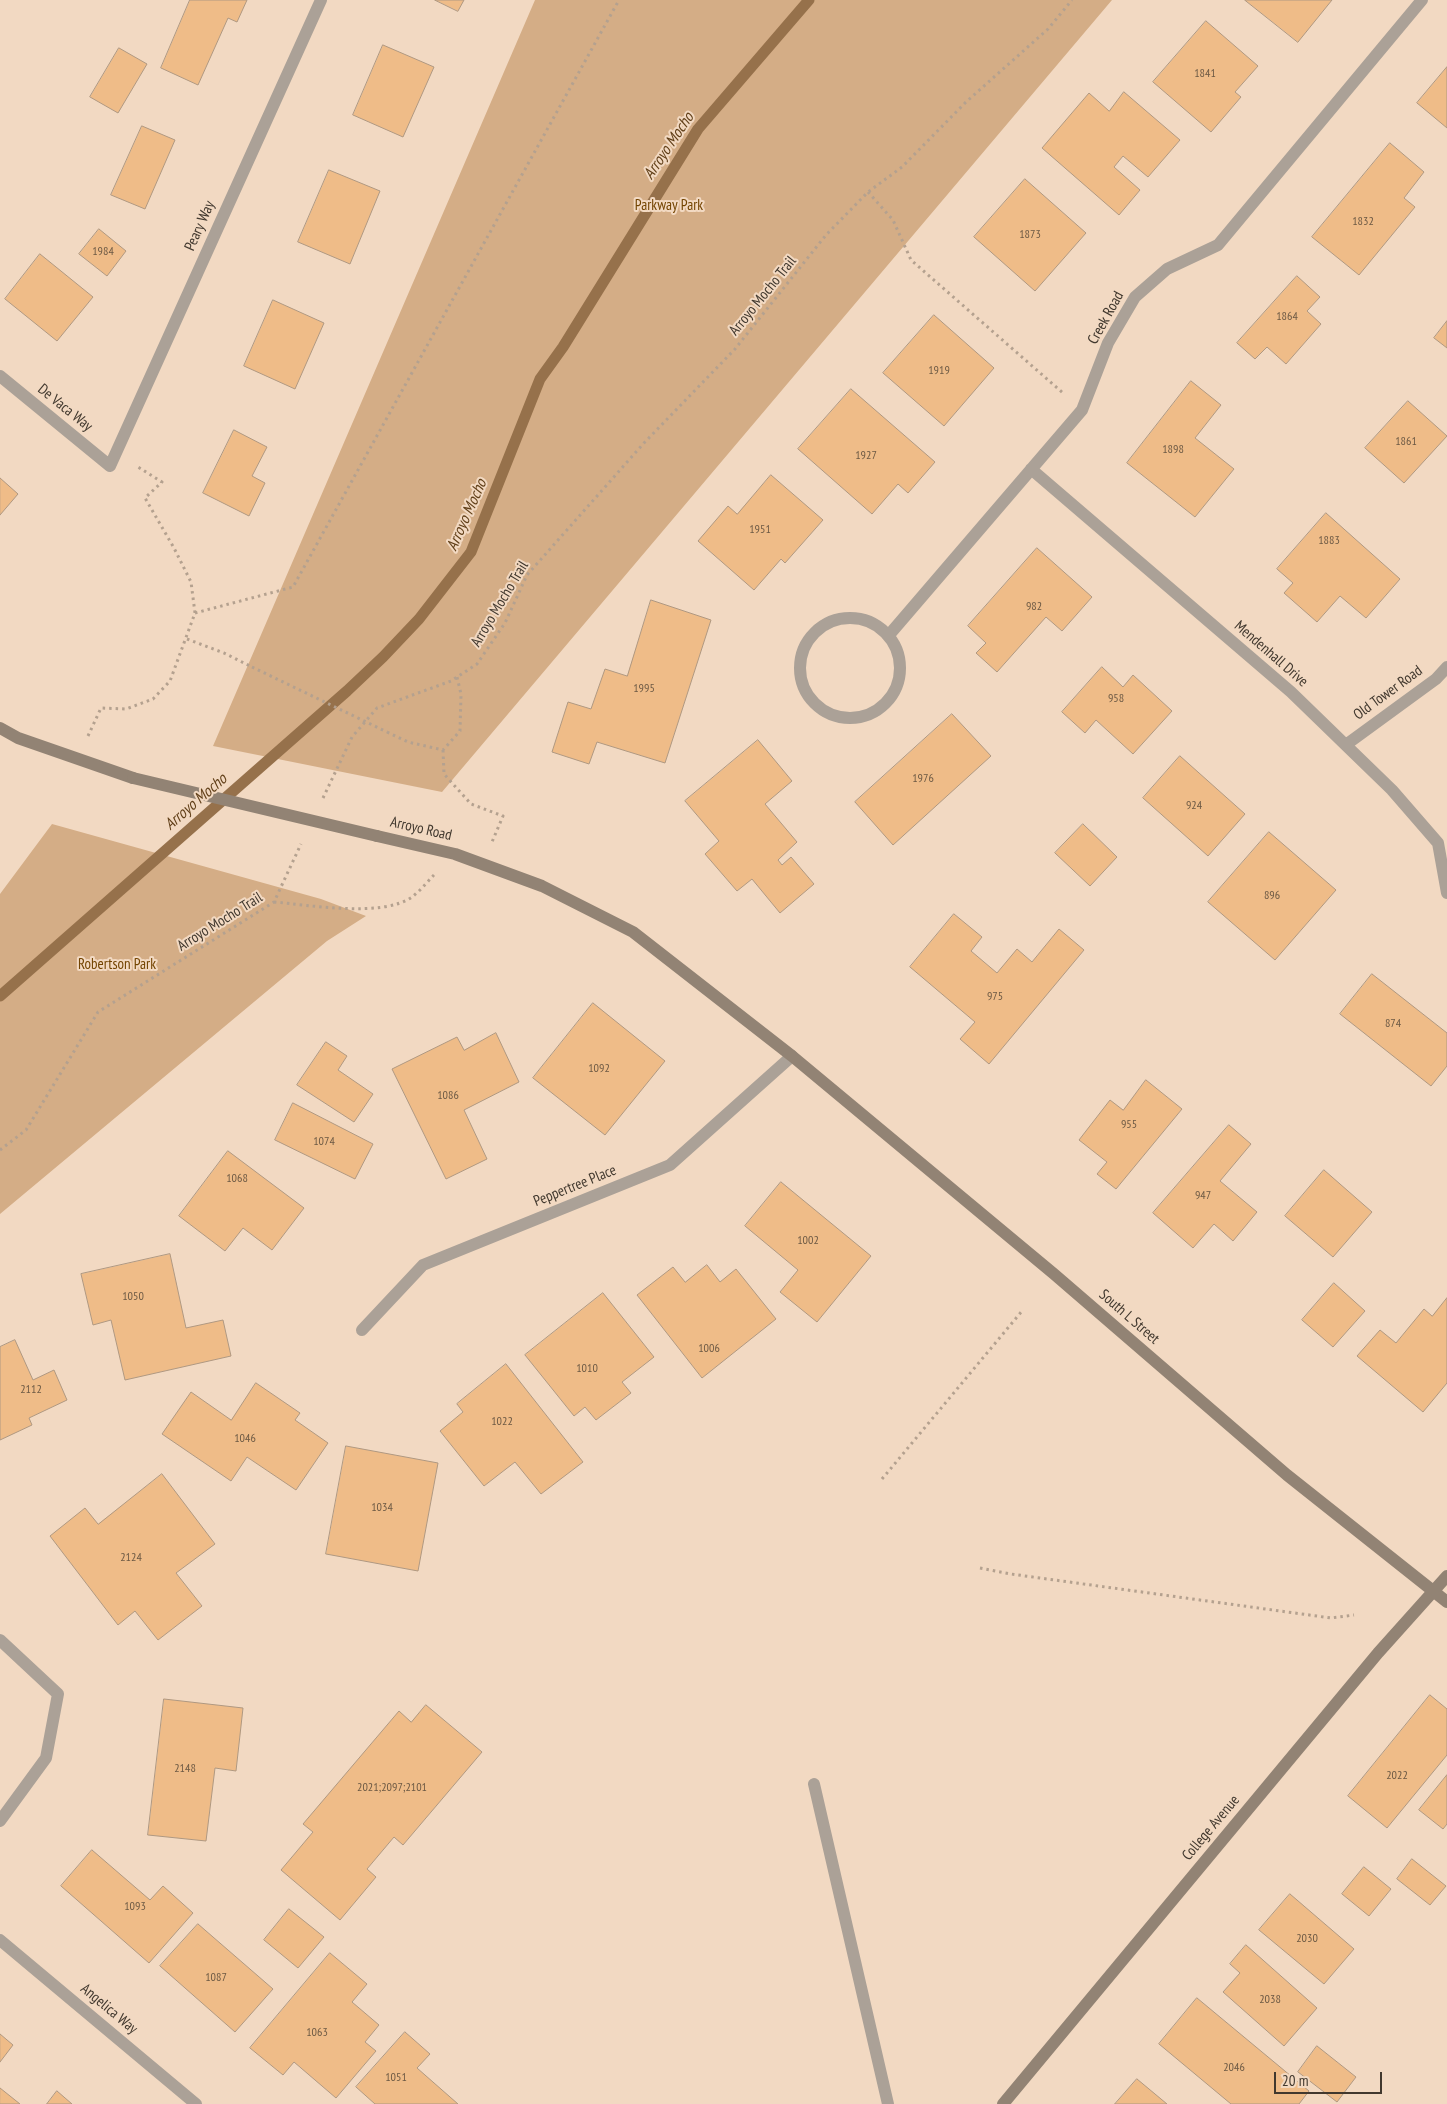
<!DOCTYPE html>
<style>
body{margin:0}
#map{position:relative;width:1447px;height:2104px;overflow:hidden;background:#f2d9c2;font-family:"PT Sans Narrow",sans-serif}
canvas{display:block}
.scale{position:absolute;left:1274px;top:2072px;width:108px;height:22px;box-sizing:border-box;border:2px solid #41382e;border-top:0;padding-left:6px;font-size:15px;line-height:18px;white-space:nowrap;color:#41382e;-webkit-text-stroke:4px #f2d9c2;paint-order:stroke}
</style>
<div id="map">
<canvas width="1447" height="2104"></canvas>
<div class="scale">20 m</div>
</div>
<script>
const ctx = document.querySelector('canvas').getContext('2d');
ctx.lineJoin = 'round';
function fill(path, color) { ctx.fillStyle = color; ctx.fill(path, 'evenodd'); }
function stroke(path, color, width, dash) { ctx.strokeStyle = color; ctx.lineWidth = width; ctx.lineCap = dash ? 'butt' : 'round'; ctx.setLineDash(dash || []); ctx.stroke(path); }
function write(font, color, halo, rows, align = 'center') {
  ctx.font = font + ' "PT Sans Narrow",sans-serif'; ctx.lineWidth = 4; ctx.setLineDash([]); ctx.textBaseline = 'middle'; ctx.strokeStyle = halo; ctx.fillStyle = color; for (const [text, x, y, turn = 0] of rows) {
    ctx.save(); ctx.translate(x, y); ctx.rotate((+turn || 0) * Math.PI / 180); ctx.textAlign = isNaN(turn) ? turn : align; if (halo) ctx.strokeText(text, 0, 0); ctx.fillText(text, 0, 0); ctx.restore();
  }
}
const green = new Path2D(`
 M535,0H1112L442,792L213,746Z
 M52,824L321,899L366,916L327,941L0,1214V894Z`);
const stream = new Path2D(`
 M0,996L347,691L383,657L419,619L471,552L540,379L563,347L698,129L809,0`);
const building = new Path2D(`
 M190,0H247L237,22L228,18L198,85L161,68Z
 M435,0H464L458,11Z
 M1245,0H1332L1298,42Z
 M1206,21L1258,66L1235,92L1241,97L1211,132L1153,82Z
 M383,45L434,67L403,137L353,115Z
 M119,48L147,64L118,113L90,97Z
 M1447,67V128L1417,103Z
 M1124,92L1180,140L1148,177L1123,156L1114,167L1140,190L1119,215L1042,148L1089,93L1109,111Z
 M142,126L175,140L145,209L111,195Z
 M1390,143L1424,172L1404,198L1415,207L1359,275L1312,237Z
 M329,170L380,191L350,264L298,242Z
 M1025,179L1086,233L1035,291L974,237Z
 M99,229L126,251L107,276L79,254Z
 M40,254L93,297L57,341L5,299Z
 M1297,276L1320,297L1307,311L1321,324L1286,364L1267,347L1255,359L1237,343Z
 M273,300L324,323L295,389L244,366Z
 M934,315L994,368L944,426L883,373Z
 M1447,321V348L1434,338Z
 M1191,381L1221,405L1195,438L1234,469L1195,517L1127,463Z
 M851,389L935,462L908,493L898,484L872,514L798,449Z
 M1408,401L1447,436L1404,483L1365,448Z
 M234,430L267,447L252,476L265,483L249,516L203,493Z
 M771,475L823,520L785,563L781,559L754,590L698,541L728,506L737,514Z
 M0,478L18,494L0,515Z
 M1326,513L1400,579L1366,618L1340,596L1317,622L1284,593L1293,583L1277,569Z
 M1037,548L1092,597L1062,631L1046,617L997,672L976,653L986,643L968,626Z
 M651,600L711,620L665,763L597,742L589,764L552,752L568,702L591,709L605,669L627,676Z
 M1102,667L1123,687L1133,675L1172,711L1133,754L1096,720L1085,733L1062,712Z
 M952,714L991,756L893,845L855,802Z
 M758,740L792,781L765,804L797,842L778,860L782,865L791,857L814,884L780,913L752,879L737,891L705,854L719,841L685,801Z
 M1180,756L1245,814L1208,856L1143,798Z
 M1083,824L1117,857L1090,886L1055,853Z
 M1269,832L1336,890L1275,960L1208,902Z
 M954,914L982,937L971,951L997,973L1017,949L1032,962L1059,929L1084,950L989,1064L960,1039L975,1022L910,967Z
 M1372,974L1447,1033V1066L1431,1086L1340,1014Z
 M593,1003L665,1061L605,1135L533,1078Z
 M496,1033L519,1082L464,1110L487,1159L446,1179L392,1069L457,1037L464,1050Z
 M326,1042L347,1056L338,1070L373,1094L354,1122L297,1085Z
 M1146,1080L1182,1109L1116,1189L1097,1174L1107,1162L1079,1140L1110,1100L1123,1110Z
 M293,1103L373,1144L355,1179L275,1140Z
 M1229,1125L1251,1144L1220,1181L1257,1212L1233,1241L1214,1224L1193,1248L1153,1213Z
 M228,1151L304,1208L272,1250L243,1228L225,1251L179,1216Z
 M1324,1170L1372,1212L1333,1257L1285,1216Z
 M781,1182L871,1256L817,1322L780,1292L798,1270L745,1226Z
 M170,1254L186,1328L223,1320L231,1356L125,1380L111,1320L93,1325L81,1274Z
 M707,1265L720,1282L736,1269L776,1319L702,1378L637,1295L673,1267L685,1282Z
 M1334,1283L1365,1311L1333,1347L1302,1320Z
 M603,1293L654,1357L622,1382L631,1393L596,1420L585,1407L574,1416L525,1355Z
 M1447,1298V1383L1423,1412L1357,1356L1380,1330L1396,1343L1424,1309L1432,1316Z
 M15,1340L33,1380L54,1370L67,1400L29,1418L32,1425L0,1440V1347Z
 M506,1364L583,1462L541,1494L515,1462L484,1486L440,1431L463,1412L457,1404Z
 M256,1383L300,1413L295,1420L328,1443L296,1490L247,1457L231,1481L162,1434L191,1392L231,1420Z
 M346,1446L438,1463L418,1571L326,1554Z
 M162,1474L215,1544L176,1573L202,1606L158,1640L135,1611L118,1625L50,1536L85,1508L98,1524Z
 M1430,1695L1447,1709V1755L1387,1828L1348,1796Z
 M164,1699L243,1708L236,1771L215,1768L206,1841L148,1835Z
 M426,1705L482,1752L403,1845L394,1837L367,1869L376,1877L340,1920L281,1870L313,1832L303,1824L399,1711L411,1722Z
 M1447,1775V1824L1443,1829L1419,1810Z
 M92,1850L150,1900L163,1886L193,1913L149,1963L61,1886Z
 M1412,1859L1446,1886L1430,1905L1397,1879Z
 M1364,1867L1391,1889L1369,1916L1342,1894Z
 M1290,1894L1354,1949L1324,1984L1259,1930Z
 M289,1909L324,1937L298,1968L264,1940Z
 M198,1924L273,1989L235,2032L160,1966Z
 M1246,1945L1317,2008L1284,2046L1223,1992L1240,1973L1230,1964Z
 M330,1953L367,1984L352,2002L379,2025L365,2042L376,2051L336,2098L294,2062L283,2075L250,2048Z
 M1197,1998L1309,2091L1299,2104H1231L1159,2044Z
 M405,2032L430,2054L417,2068L458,2104H375L356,2087Z
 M0,2034L13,2045L0,2062Z
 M1317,2046L1356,2077L1337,2102L1298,2072Z
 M1137,2079L1167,2104H1115Z
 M0,2088L20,2104H0Z
 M57,2091L72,2104H47Z`);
const path = new Path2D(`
 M868,192L893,220L911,260L1063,393
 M195,613L293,587L619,0
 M187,639L224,653L252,667
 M387,732L408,742L443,750L460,731L461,694L457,677
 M88,736L101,708L126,709L153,699L170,681L195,613L191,582L174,548L145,498L162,482L138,467
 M443,750L444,774L471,804L503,816L492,842
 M323,798L352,737L377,708L451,681L477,664L505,623L527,575L644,443L735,349L826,235L868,192L902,167L966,102L1048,29L1072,0
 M274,902C309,905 382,918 412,897C420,891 427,882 434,875
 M0,1150L26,1130L98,1012L274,902L301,844
 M882,1479L1022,1311
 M980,1568L1011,1574L1331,1618L1354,1615`);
const lane = new Path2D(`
 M814,1784L888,2104`);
const street = new Path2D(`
 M0,376L110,466L321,0
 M1031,469L1291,692L1392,790L1438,843L1447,893
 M800 668a50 50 0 1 1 100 0a50 50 0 1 1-100 0Z
 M889,635L1082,410L1108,343L1135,297L1167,269L1218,245L1422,0
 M1347,744L1436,679L1447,667
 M362,1330L423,1265L670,1165L792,1056
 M0,1640L58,1694L46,1758L0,1821
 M0,1940L196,2104`);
const secondary = new Path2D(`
 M0,728L18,738L133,778
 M377,836L455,854L542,886L633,932L792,1056L1054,1274L1287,1475L1447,1602
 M1003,2104L1378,1653L1447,1576`);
const pathBridge = new Path2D(`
 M252,667L387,732`);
const secondaryBridge = new Path2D(`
 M133,778L377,836`);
const numberNames = [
 ["1841",1205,74],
 ["1832",1363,222],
 ["1873",1030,235],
 ["1984",103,252],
 ["1864",1287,317],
 ["1919",939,371],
 ["1861",1406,442],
 ["1898",1173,450],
 ["1927",866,456],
 ["1951",760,530],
 ["1883",1329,541],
 ["982",1034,607],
 ["1995",644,689],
 ["958",1116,699],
 ["1976",923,779],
 ["924",1194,806],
 ["896",1272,896],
 ["975",995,997],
 ["874",1393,1024],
 ["1092",599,1069],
 ["1086",448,1096],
 ["955",1129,1125],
 ["1074",324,1142],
 ["1068",237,1179],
 ["947",1203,1196],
 ["1002",808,1241],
 ["1050",133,1297],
 ["1006",709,1349],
 ["1010",587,1369],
 ["2112",31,1390],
 ["1022",502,1422],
 ["1046",245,1439],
 ["1034",382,1508],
 ["2124",131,1558],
 ["2148",185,1769],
 ["2022",1397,1776],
 ["2021;2097;2101",392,1788],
 ["1093",135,1907],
 ["2030",1307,1939],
 ["1087",216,1978],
 ["2038",1270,2000],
 ["1063",317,2033],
 ["2046",1234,2068],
 ["1051",396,2078]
];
const parkNames = [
 ["Parkway Park",669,206],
 ["Robertson Park",117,965]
];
const streetNames = [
 ["Peary Way",200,226,-66],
 ["Arroyo Mocho Trail",763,296,-51],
 ["Creek Road",1106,318,-61],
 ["De Vaca Way",65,408,39],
 ["Arroyo Mocho Trail",500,604,-59],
 ["Mendenhall Drive",1271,654,41],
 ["Old Tower Road",1388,693,-36],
 ["Arroyo Road",421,829,13],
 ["Arroyo Mocho Trail",220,922,-32],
 ["Peppertree Place",575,1186,-22],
 ["South L Street",1129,1317,41],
 ["College Avenue",1211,1828,-50],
 ["Angelica Way",109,2009,40]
];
const waterNames = [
 ["Arroyo Mocho",669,146,-56],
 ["Arroyo Mocho",467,515,-66],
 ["Arroyo Mocho",196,802,-41]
];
fill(green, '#d4ad86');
stroke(stream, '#96714b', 11);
fill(building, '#efbc88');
stroke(building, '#af9881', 1);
stroke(path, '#b4a18f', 3, [2.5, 4]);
stroke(lane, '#aba197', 12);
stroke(street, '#aba197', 12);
stroke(secondary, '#928374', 12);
stroke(pathBridge, '#b4a18f', 3, [2.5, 4]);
stroke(secondaryBridge, '#928374', 12);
write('12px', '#6c5944', null, numberNames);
write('15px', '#734401', '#f2d9c2', parkNames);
write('15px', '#41382e', '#f2d9c2', streetNames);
write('italic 16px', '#613f18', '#f2d9c2', waterNames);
</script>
